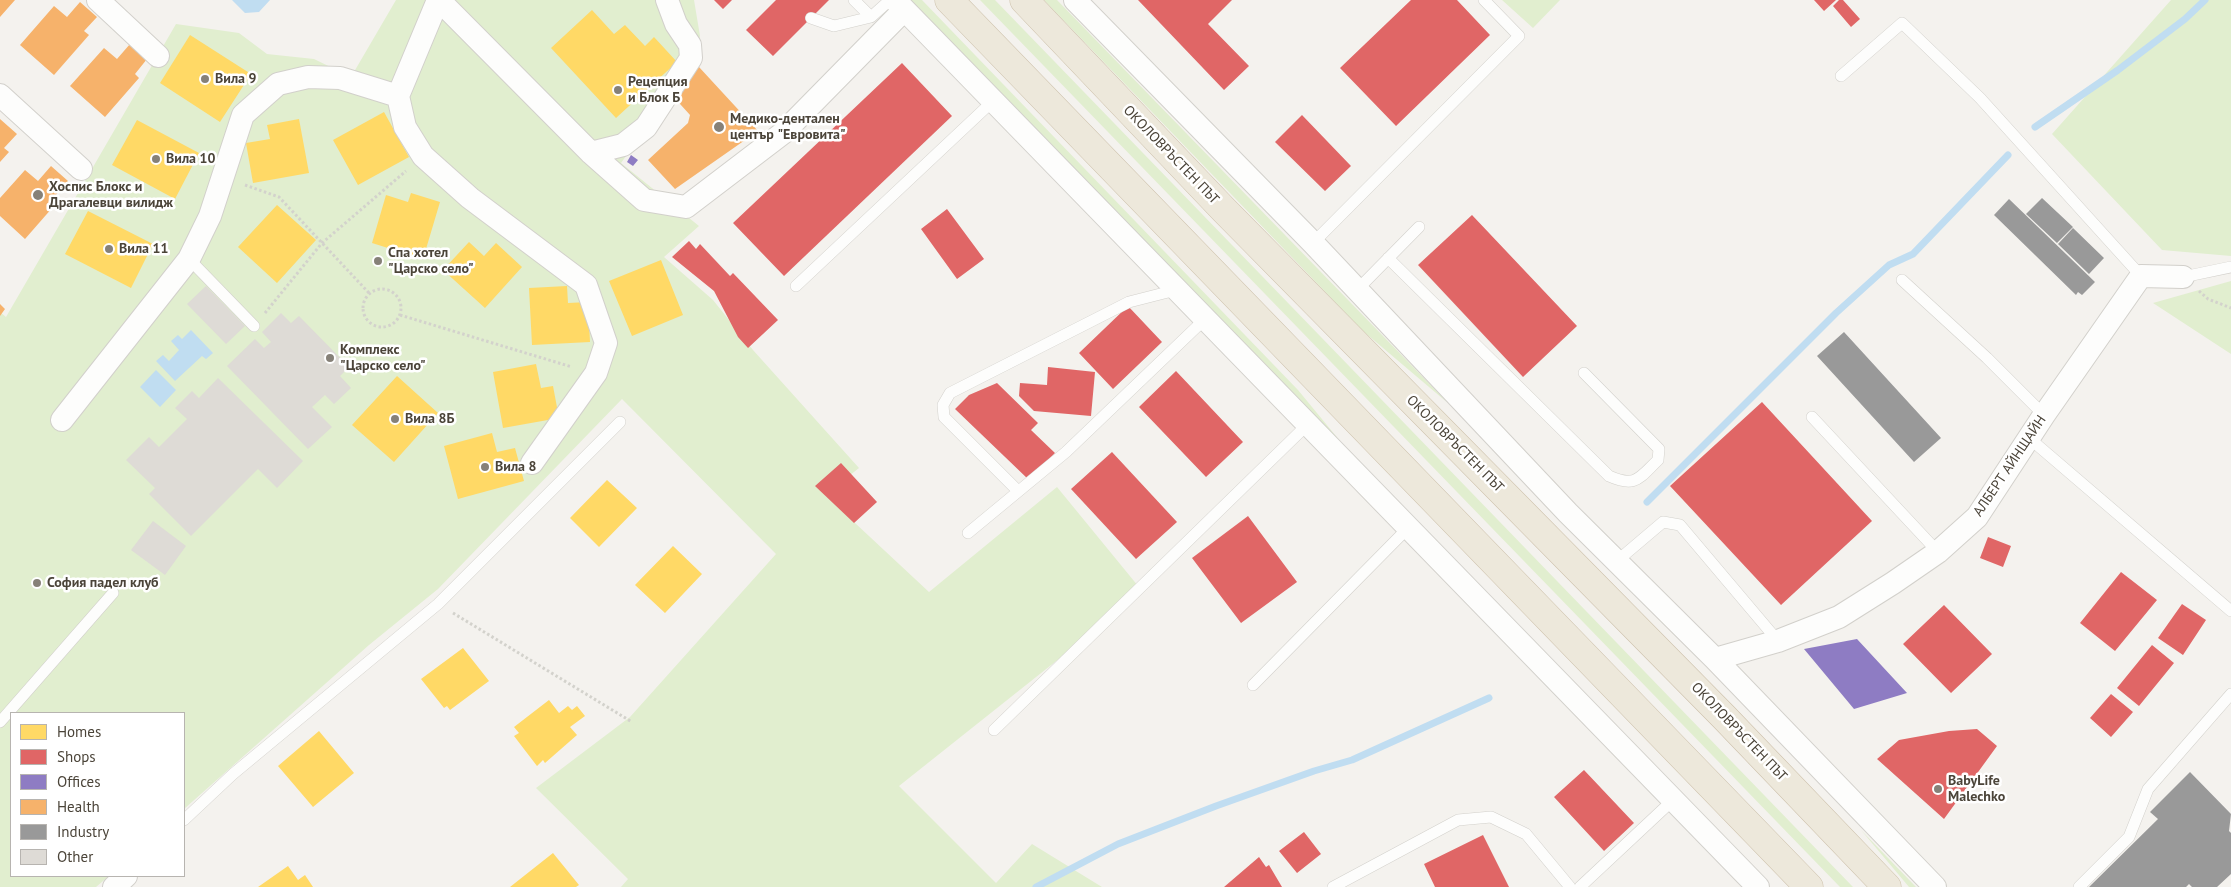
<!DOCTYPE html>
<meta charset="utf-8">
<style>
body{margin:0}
#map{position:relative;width:2231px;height:887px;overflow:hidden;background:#f4f2ee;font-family:"PT Sans",sans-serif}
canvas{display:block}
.legend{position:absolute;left:10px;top:712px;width:175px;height:165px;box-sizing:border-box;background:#fff;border:1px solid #b7b4b0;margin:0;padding:6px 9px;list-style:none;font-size:15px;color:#4b4439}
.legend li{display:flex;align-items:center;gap:10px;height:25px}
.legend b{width:25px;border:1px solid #b7b4b0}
</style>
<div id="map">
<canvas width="2231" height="887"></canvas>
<ul class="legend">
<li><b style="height:14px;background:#ffd966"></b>Homes</li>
<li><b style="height:14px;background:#e06666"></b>Shops</li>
<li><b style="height:14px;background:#8e7cc3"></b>Offices</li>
<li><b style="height:14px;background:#f6b26b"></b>Health</li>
<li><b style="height:14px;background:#999"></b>Industry</li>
<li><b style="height:14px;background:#dedbd6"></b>Other</li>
</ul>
</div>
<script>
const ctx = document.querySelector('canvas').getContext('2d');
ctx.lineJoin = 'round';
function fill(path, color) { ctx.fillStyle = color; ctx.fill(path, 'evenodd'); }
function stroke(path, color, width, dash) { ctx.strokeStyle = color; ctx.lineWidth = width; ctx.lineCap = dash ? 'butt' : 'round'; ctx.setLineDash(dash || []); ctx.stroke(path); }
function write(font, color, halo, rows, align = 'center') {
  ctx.font = font + ' "PT Sans",sans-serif'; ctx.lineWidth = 5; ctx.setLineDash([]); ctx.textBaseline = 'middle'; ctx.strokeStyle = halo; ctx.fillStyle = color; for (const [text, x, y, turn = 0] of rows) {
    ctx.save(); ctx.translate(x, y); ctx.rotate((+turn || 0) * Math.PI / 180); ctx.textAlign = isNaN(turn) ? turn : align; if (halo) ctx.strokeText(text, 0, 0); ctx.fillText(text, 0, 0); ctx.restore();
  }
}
const green = new Path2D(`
 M396,0H694L700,36L694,62L621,163L699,226L664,257L713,300L753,350L859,468L825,495L929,592L1057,487L1143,592L899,786L996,883L1032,844L1102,887H621L628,879L536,788L630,717L776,554L622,399L438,589L369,645L184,809V713H11V876H109L96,887H0V312L6,317L176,24L239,33L267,54L314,59L351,77Z
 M908,0H922L1298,390L1373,481Z
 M980,0H995L1853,887H1840Z
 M1044,0H1057L1449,404L1363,331Z
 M1502,0H1560L1533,28Z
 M2171,0H2231V256L2162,250L2052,134Z
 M2231,281V354L2153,303Z
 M1861,830L1916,887H1909Z`);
const water = new Path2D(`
 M232,0H270L259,12L245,13Z
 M191,330L213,353L206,359L202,356L175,381L156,361L163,355L169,361L179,350L171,341L178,335L182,339Z
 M156,370L176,390L160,407L140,387Z`);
const homes = new Path2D(`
 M592,10L614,34L625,25L645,46L654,37L677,62L616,118L551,48Z
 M190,35L251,74L220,122L160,83Z
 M384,112L409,157L358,185L333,140Z
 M299,119L309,173L253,183L246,143L270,139L267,125Z
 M137,120L199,153L175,199L112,165Z
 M411,193L440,202L423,259L372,243L386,195L408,202Z
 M277,205L316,240L277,283L238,247Z
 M88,211L153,244L131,288L65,254Z
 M469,242L484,256L496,243L522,267L485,308L443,270Z
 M661,260L683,315L632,336L609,281Z
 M567,286L568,303L588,302L590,342L532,345L529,288Z
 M536,364L541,388L553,386L559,418L503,428L493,372Z
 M397,376L438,413L394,462L352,425Z
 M492,433L497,452L515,448L524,481L458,499L444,446Z
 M607,480L637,508L599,547L570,518Z
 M673,546L702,574L665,613L635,585Z
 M463,648L489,681L450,710L447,706L444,708L421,679Z
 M549,700L559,713L568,706L572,710L577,706L585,716L570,727L577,735L545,763L543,760L537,766L514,736L519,733L514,727Z
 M319,731L354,773L313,807L278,766Z
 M553,853L579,885L576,887H510Z
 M288,866L298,880L305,875L313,887H258Z`);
const shops = new Path2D(`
 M714,0H732L723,9Z
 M776,0H829L773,56L746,30Z
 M1138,0H1232L1208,24L1249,66L1224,90Z
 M1411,0H1457L1490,35L1396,126L1340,68Z
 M1814,0H1836L1824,11Z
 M1839,0H1843L1860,19L1851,27L1833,6Z
 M902,63L952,116L784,276L733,223Z
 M1302,115L1351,166L1325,191L1275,142Z
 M947,209L984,259L957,279L921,229Z
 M1472,215L1577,326L1523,377L1418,265Z
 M689,241L696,249L700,244L730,276L733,273L778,320L748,348L738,337L714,291L672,257Z
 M1128,306L1162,342L1113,389L1079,353Z
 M1048,367L1095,372L1091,416L1034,411L1019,396L1020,383L1047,385Z
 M1176,371L1243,442L1206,477L1139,407Z
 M997,383L1038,423L1031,430L1055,453L1029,480L955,409L969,395Z
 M1762,402L1872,521L1781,605L1670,486Z
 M1112,452L1177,522L1136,559L1071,489Z
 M841,463L877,502L854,523L815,486Z
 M1248,516L1297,582L1241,623L1192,558Z
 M1988,537L2011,546L2003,567L1980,558Z
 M2121,572L2157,600L2115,651L2080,623Z
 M2182,604L2206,620L2183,655L2158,638Z
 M1944,605L1992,654L1951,693L1903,644Z
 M2152,645L2174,663L2139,706L2117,688Z
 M2111,694L2133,712L2111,737L2090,718Z
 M1977,729L1997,746L1944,819L1877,759L1899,740L1949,731Z
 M1584,770L1634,823L1604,851L1554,797Z
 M1304,832L1321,854L1297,873L1279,851Z
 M1483,835L1509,887H1435L1424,864Z
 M1259,857L1266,867L1269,865L1282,887H1224Z`);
const offices = new Path2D(`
 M631,155L638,160L633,166L627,162Z
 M1857,639L1907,693L1854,709L1804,649Z`);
const health = new Path2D(`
 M0,0H15L0,17Z
 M80,2L97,17L84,31L89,35L54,75L20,45L54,6L67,17Z
 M130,44L147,59L135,74L139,78L105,117L70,86L104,48L117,59Z
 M699,67L758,131L675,189L648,160L688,123L690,115L671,94Z
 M0,119L17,134L4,148L9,152L0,162Z
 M51,166L68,181L56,195L60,199L25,239L0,216V198L25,170L38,181Z
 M0,304L5,309L0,316Z`);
const industry = new Path2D(`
 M2042,198L2073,227L2057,243L2026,214Z
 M2009,199L2095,282L2082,295L2078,292L2076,295L1994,215Z
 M2073,228L2104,258L2089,274L2058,244Z
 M1844,332L1941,438L1914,462L1817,356Z
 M2190,772L2231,814L2229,831L2231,833V874L2217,887H2192L2189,884L2186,887H2089L2158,819L2150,812Z`);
const stream = new Path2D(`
 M2035,127L2118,70L2185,19L2205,0
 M1647,502L1836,313L1889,265L1913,254L2008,155
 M1036,887L1118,844L1216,806L1314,771L1352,760L1489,698`);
const building = new Path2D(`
 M206,286L245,326L226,344L187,304Z
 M281,313L291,323L299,316L349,367L340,376L351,388L334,404L325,395L312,407L332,427L308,449L227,366L255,339L264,348L271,342L262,332Z
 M218,378L303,461L277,488L258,469L191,536L149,494L155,488L126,460L149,437L159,447L187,419L175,408L192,391L199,398Z
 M153,521L186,546L165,575L131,550Z`);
const path = new Path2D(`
 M245,185L279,197L369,293
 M363 308a19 19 0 1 1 38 0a19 19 0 1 1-38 0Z
 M2199,291L2208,299L2231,308
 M265,313L322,243L406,171
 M400,315L572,367
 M453,613L632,722`);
const lane = new Path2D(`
 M854,0L871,17L890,0
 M811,18L834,26L871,17
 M1841,76L1902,23L1980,98L2141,276
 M1313,243L1519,36L1484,0
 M1388,258L1609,476C1636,488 1639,478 1658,460L1659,449L1584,373
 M189,259L254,326
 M2183,277L2231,267
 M1902,280L1987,358L2044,415
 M796,286L993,101
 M1357,290L1419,227
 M1812,417L1938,552
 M2029,438L2231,611
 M1018,491L944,417L943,405L950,393L1129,302L1176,290
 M968,533L1066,452L1205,319
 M1617,561L1663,522L1680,525L1778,641
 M1253,685L1408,528
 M0,722L113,593
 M994,730L1307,425
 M184,820L233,774L438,604L620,422
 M1333,887L1458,820L1491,817L1526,834L1570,887
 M1580,887L1673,800
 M2079,887L2129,837L2148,789L2231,694`);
const street = new Path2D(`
 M98,0L158,56
 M438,0L398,96L405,127L423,156L470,198L586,285L606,343L596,373L532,463
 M439,0L591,153L644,200L686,207L783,133L904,10
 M895,0L1758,887
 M1075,0L1313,243L1568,513L1715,659L1935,887
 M0,95L81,169
 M591,153L623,145L646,127L691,58L690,45L676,24L667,0
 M62,420L189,259L210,216L243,115L278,84L308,77L340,78L398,96
 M1715,659L1778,641L1839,617L1893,583L1938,552L1977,517L2044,415L2141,276L2183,277
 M114,887L126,876`);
const highway = new Path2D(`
 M949,0L1809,887
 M1024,0L1224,210L1724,717L1887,887`);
const markers = [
 [205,79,5,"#868178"],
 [618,90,5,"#868178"],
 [719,127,6,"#868178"],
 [156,159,5,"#868178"],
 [38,195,6,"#868178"],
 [109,249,5,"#868178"],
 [378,261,5,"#868178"],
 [330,358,5,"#868178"],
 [395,419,5,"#868178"],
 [485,467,5,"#868178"],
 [37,583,5,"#868178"],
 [1938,789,5,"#868178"]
];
const poiNames = [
 ["Вила 9",215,79],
 ["Рецепция",628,82],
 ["и Блок Б",628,98],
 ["Медико-дентален",730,119],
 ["център \"Евровита\"",730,135],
 ["Вила 10",166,159],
 ["Хоспис Блокс и",49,187],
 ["Драгалевци вилидж",49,203],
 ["Вила 11",119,249],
 ["Спа хотел",388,253],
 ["\"Царско село\"",388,269],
 ["Комплекс",340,350],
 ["\"Царско село\"",340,366],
 ["Вила 8Б",405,419],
 ["Вила 8",495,467],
 ["София падел клуб",47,583],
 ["BabyLife",1948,781],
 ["Malechko",1948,797]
];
const streetNames = [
 ["ОКОЛОВРЪСТЕН ПЪТ",1171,155,46],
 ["ОКОЛОВРЪСТЕН ПЪТ",1455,444,45],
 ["АЛБЕРТ АЙНЩАЙН",2010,466,-56],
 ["ОКОЛОВРЪСТЕН ПЪТ",1739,732,46]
];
fill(green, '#e1eecf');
fill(water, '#c0ddf1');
fill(homes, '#ffd966');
fill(shops, '#e06666');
fill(offices, '#8e7cc3');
fill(health, '#f6b26b');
fill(industry, '#999');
stroke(stream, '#c0ddf1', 7);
fill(building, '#dedbd6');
stroke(lane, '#d2d0cb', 12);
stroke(street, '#d2d0cb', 24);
stroke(highway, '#ccbfa9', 29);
stroke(path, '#d3d2cc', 3, [2.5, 2.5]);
stroke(lane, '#fdfdfc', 11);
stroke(street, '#fdfdfc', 22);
stroke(highway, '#ede8db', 28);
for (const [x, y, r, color] of markers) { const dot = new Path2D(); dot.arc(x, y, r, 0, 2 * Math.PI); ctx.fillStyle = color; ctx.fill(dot); stroke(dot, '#fff', 2); }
write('bold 14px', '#4b4439', '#fff', poiNames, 'left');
write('14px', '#4b4439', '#fff', streetNames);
</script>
